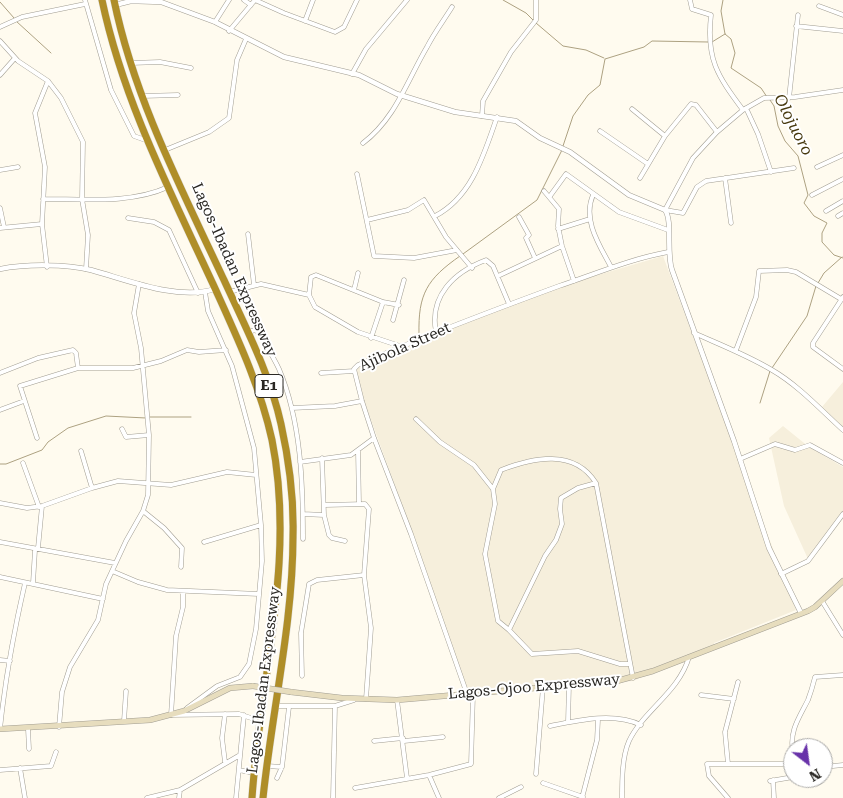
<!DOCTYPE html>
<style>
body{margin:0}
#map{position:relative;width:843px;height:798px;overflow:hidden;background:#fffbef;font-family:"Roboto Serif",serif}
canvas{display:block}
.north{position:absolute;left:783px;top:738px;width:50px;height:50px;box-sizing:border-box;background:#fff;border:1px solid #aaa9a7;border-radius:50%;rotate:150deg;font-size:14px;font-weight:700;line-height:20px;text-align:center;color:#2a2824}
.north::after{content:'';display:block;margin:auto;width:18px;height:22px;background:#6832a9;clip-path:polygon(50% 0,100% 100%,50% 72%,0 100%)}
</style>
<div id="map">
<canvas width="843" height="798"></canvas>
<div class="north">N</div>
</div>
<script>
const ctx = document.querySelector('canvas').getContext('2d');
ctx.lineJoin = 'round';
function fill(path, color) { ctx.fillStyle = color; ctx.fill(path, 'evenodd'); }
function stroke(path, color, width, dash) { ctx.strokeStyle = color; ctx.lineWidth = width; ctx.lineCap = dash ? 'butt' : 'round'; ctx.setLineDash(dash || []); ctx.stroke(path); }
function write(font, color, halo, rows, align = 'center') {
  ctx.font = font + ' "Roboto Serif",serif'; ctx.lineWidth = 4; ctx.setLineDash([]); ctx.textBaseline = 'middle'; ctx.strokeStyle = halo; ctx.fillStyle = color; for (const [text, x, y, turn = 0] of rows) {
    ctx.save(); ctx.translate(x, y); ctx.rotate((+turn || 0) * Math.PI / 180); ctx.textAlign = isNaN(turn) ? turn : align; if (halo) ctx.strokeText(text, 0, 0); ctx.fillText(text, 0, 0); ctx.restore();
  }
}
const built = new Path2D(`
 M663,256L796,610L714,643L715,646L633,681L467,694L427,573L356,379L354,366L560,286Z
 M843,382V427L822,407Z
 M783,426L809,447L843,467V513L808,559L784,506L769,438Z`);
const stream = new Path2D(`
 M503,0L526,13L533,20
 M723,0L721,11L725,34L731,39L735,53L731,68L761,88L767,97
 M0,2L14,18
 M16,21L51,53
 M536,23L563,46L586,50L604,58
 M712,42L725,34
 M770,100L774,106L778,126L785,141L798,156L808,195L804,203L814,216L827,223L822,233V242L834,255L843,258
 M563,146L573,116L588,95L600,85L605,59L644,47L652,41L708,42
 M463,254L537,200L562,150
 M818,283L824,273L842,257
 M419,334C418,294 427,279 460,256
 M772,368L807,316L816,286
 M760,403L770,371
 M150,417H191
 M0,464H6L42,450L48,442L68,428L106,416L146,418`);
const minor = new Path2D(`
 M85,0L111,90L134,136L148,141
 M244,0L251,5
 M255,0L284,13L335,32L344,27L357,0
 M690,0L692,9L711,15C706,59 717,75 743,110
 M819,6L843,15
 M305,21L313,0
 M215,22L229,0
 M796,26L843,31
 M0,27L22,17L85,4
 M229,31L255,0
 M0,41L18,61L48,81L61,98L83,142L82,199L88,235L86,269
 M131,63L160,62L191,68
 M352,74L366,49L407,0
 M0,75L15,58
 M142,96L178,95
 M789,98L798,15
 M746,108L758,134L771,172
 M632,109L665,136
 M482,116L483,101L511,52L536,20V0
 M600,131L648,164
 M363,143C395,119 407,81 427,47C434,33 444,20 452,7
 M165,150L209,132L229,118L237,60L246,39
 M817,167L843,155
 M794,168L706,181L697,187L683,213L665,210L693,158L717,132L743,110L764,98L795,97L843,90
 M0,170L18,167
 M357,174L374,256L414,258L457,250
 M640,178L665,136L691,104L696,105L717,132
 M725,178L731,223
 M544,191L559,209L558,226L562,246L574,281
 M593,195C582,220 600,246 611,267
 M812,195L843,179
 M550,196L566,174L619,212L668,230
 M43,199C84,199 131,204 168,187
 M0,208L4,227
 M826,211L843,201
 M435,216C472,197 484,154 497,117
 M838,216L843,213
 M519,217L529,235L526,238L535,258
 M128,218L154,222L169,230L198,293
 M367,220L408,210L424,200L446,237L472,268
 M0,228L42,224
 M558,229L590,219
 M248,234L254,285
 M47,267L42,224L45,167L35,113L48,81
 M498,276L562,246
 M354,290L358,273
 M229,292L261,284L309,295L315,307L358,332L400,346
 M309,295L311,277L316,275L383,302L399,305
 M843,297L813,343V347L843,369
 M393,320L404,280
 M248,332L255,330L258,332C265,344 273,356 279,369C301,421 303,482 303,539
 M436,332C429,296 454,272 486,260L493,266L509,304
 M694,333C721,345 747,355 772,370C798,385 821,410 843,430
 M371,338L383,302
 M736,350L756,297L759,271L787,270L796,272L841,299
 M0,373L38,358L73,350L76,353L78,368
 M321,373L354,371
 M292,408L335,406L362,401
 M0,410L24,401
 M416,419L440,442L474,465L493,489L495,504L485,554L498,621L509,630L532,654L578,651L620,664H630
 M122,429L126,437L149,435
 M37,438L20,386L78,368H133L161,361L187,350L199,352L226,350
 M81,451L92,488
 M358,451L359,504
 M322,458L324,515L329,535L332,538L345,541
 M740,459L775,444L795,450L810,445L843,463
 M300,462L351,455L374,438
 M23,463L39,507
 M493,489L501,470C533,458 574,448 596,483
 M0,503L27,508L42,506L92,488L118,481L171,485L227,472L256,475
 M325,505L365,504L369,509L364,575L371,628L366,699
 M143,511L164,528L182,548L181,567
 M303,514L324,515
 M0,542L115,563
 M204,542L261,525
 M38,548L42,506
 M112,571L138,582L167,590L259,594
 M781,574L808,561L843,514
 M0,577L103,599
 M33,583L35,550
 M183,591V607L176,636L171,715L239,714L260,721
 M822,601L843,635
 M509,630L545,556L556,540L562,524L560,509L561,498L578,488L596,483L633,678
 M0,660L10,661
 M302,676L301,633L309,584L317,580L364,575
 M467,694L411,534L374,438L362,401L354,369L358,365C424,336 491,311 559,286C595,274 630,259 668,252
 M701,695L734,699
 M397,700L407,778
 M275,706H335L354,700
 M187,708L217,686L240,677L249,664L256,629L262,561L261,525L254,448L232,366L208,311L205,292
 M225,714L222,738L225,762
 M124,721L126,691
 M568,722L569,685
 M550,726C579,720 614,712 641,725
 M59,727L62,692L70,667L98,620L106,584L126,541L143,511L148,495L149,435L141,348L134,313L139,284
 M0,729C5,680 14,631 25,583
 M28,729L29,749
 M374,741L403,738
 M404,741L443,737
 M793,752C789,731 799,718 808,700C811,692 813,685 815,677L843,675
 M728,764L725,732L738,682
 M267,766L282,767
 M823,767L843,765
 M20,768L25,798
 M0,770L51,766L56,752
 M239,770L254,773
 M536,774L543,687
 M429,775L439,798
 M277,778L282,767L289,707
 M773,780L774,798
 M770,781L793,777
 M543,783L583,797
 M355,788L429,775L471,764L473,694
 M147,798L180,790L240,755
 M179,798L180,790
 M236,798L244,715
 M333,798L335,706
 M499,798L521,787
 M582,798L597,740L598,720
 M622,798C622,780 622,757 629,741C643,711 679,692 689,657
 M728,798L709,776L707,764H793`);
const tertiary = new Path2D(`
 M115,5L131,1L161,2L215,22L284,57L359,75L397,94L455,112L516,121L540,138L570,152L629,195L665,210C673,221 666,253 672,270L734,441L769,548L801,613
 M0,269C25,264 66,264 91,270C128,280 178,301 215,289`);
const secondary = new Path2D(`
 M291,692L342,698L397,700L617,681L653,671L808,611L815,607L843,581
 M0,729L150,720L184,711L230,688L253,686`);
const motorway = new Path2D(`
 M102,0C123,100 170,191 213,284C236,335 260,385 272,440C296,560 260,678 252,798
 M114,0C134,98 182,190 224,280C245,326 270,374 281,424C289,460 294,499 293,536C293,623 272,711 263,798`);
const secondaryBridge = new Path2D(`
 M253,686L291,692`);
const shields = [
 [269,386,28]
];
const shieldNames = [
 ["E1",269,386]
];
const streetNames = [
 ["Lagos-Ibadan Expressway",234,270,66],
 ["Ajibola Street",405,347,-24],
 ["Lagos-Ibadan Expressway",264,680,-83],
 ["Lagos-Ojoo Expressway",534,687,-5]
];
const waterNames = [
 ["Olojuoro",793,125,63]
];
fill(built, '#f6efdc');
stroke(stream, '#ada181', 1);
stroke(minor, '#a19d92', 5);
stroke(tertiary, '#a19d92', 5.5);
stroke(secondary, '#a19d92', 6);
stroke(motorway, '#dddddc', 8);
stroke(minor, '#fff', 4);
stroke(tertiary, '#fff', 4.5);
stroke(secondary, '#e7ddbe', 5);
stroke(motorway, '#af8e28', 7);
stroke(secondaryBridge, '#a19d92', 6, []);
stroke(secondaryBridge, '#e7ddbe', 5);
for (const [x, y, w] of shields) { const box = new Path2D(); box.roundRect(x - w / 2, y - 11.5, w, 23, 4); ctx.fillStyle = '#fff'; ctx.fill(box); stroke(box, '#2a2824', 1); }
write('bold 14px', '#2a2824', null, shieldNames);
write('15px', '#2a2824', '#fff', streetNames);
write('italic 16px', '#47390e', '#fff', waterNames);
</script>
